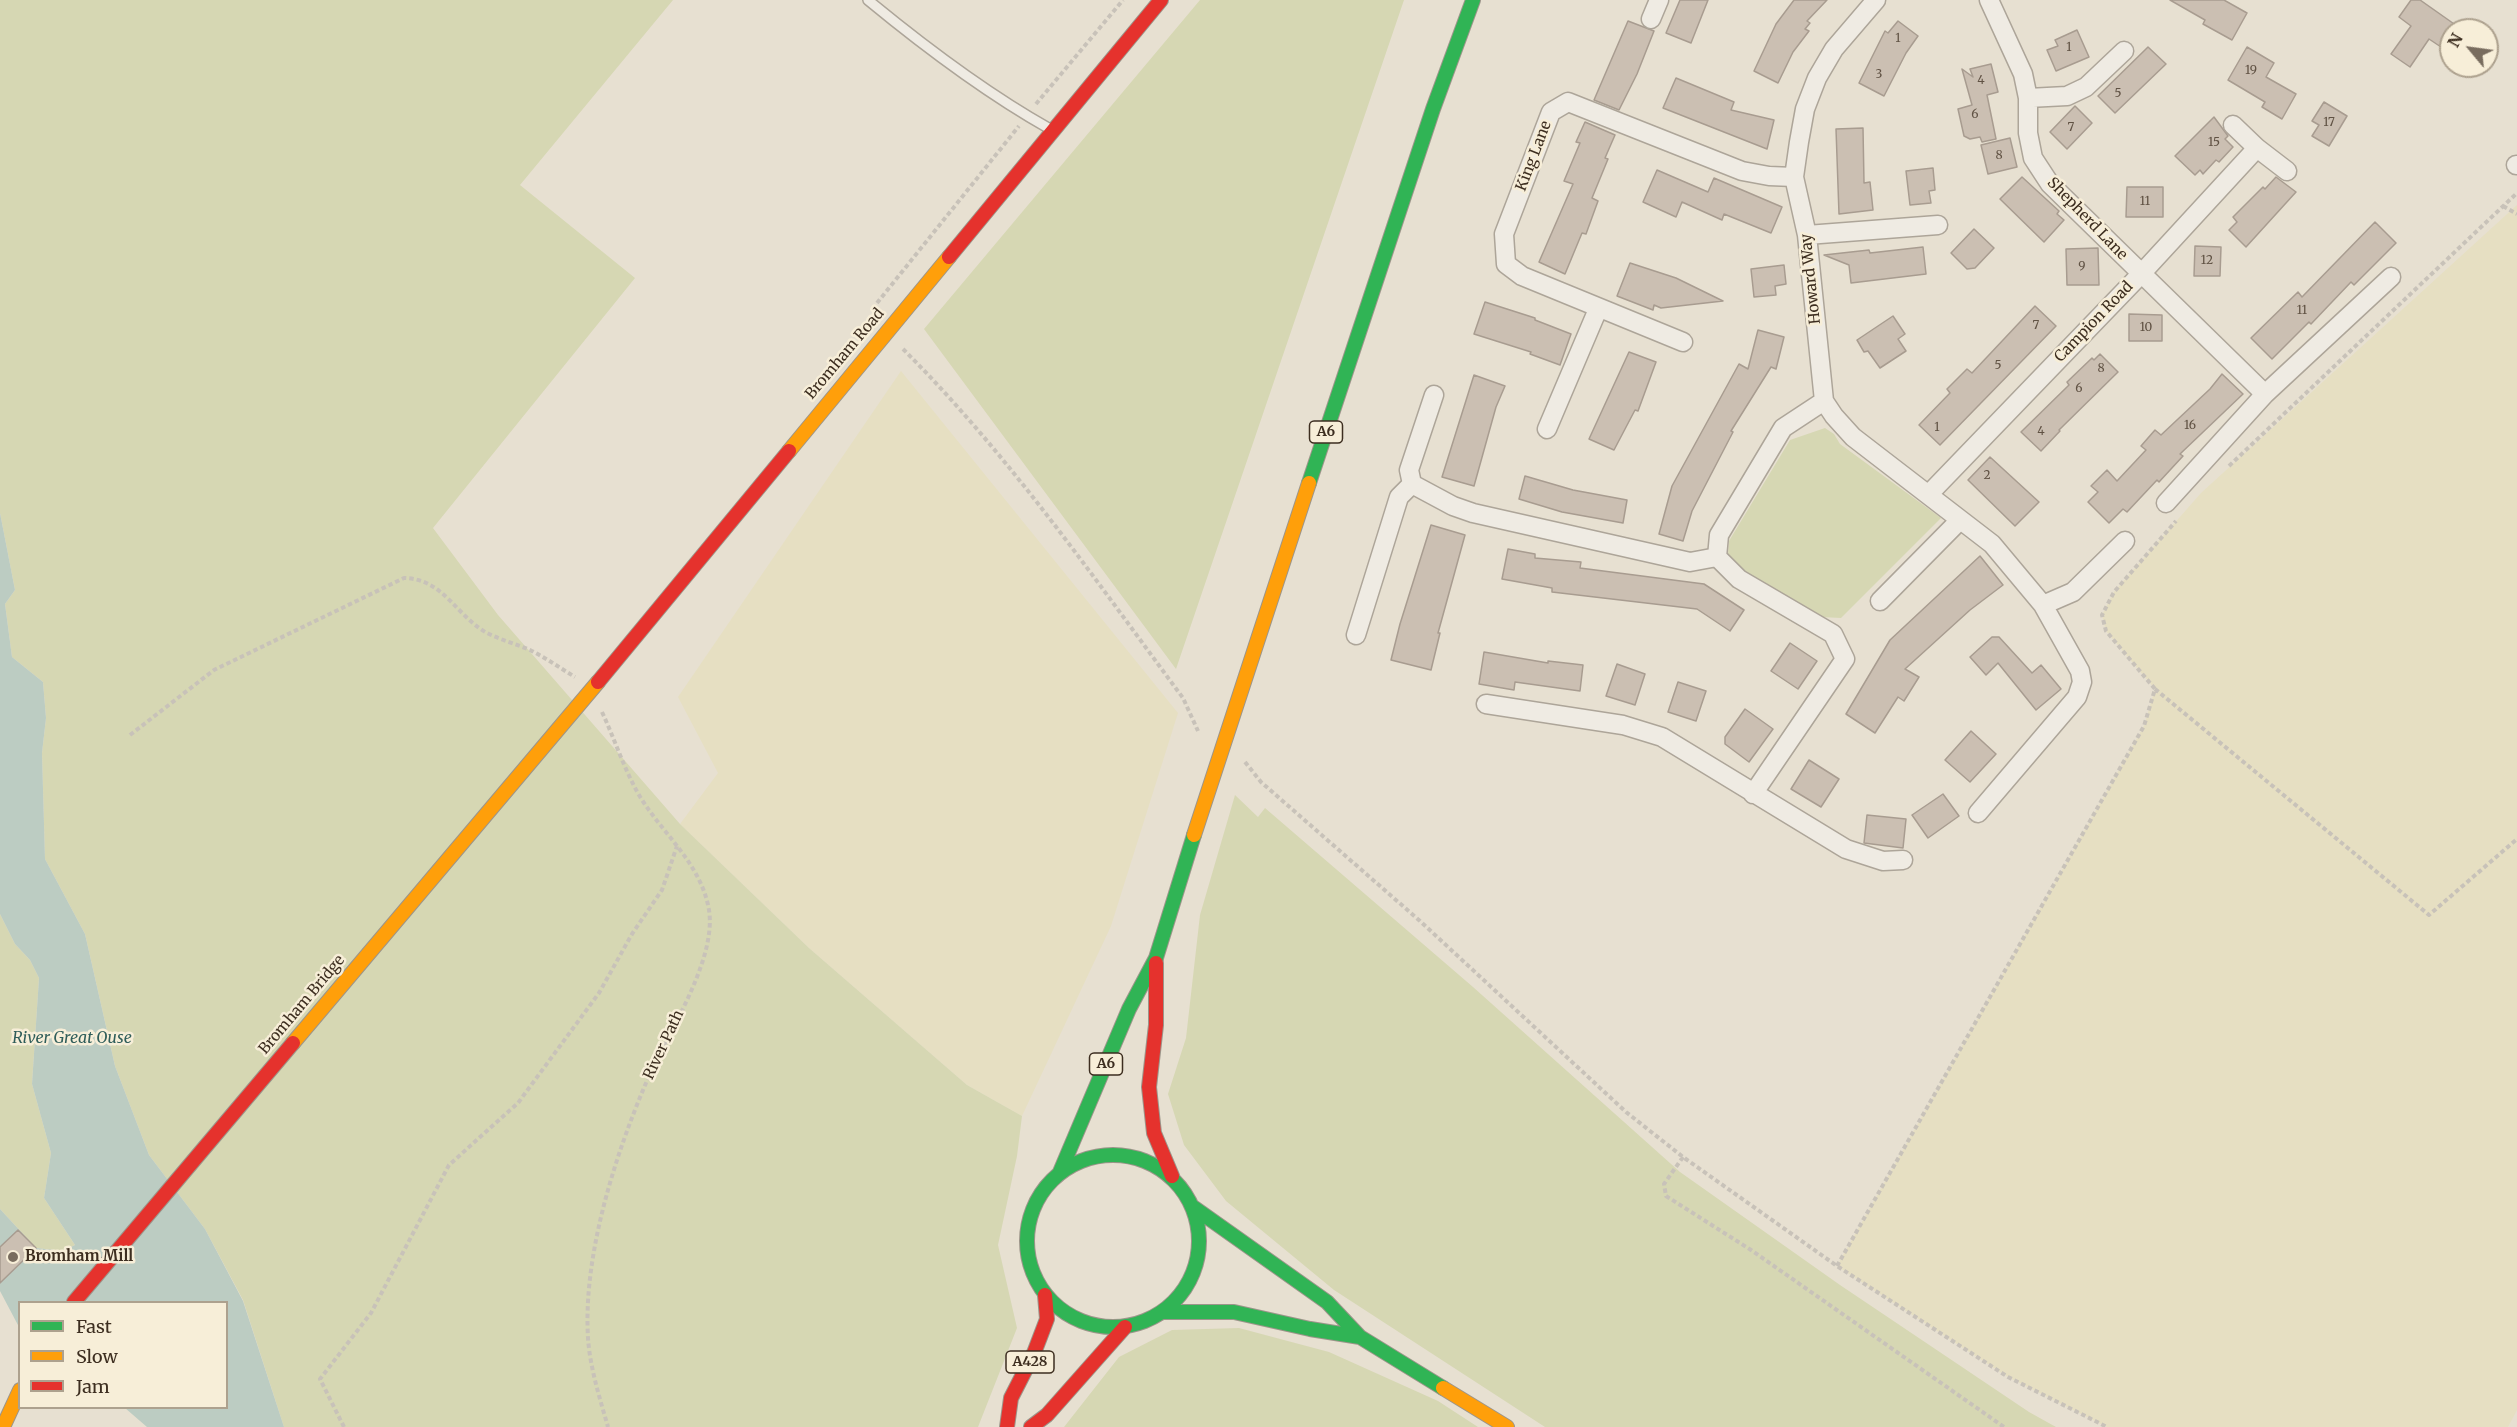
<!DOCTYPE html>
<style>
body{margin:0}
#map{position:relative;width:2517px;height:1427px;overflow:hidden;background:#e7e0d1;font-family:Merriweather,serif}
canvas{display:block}
.legend{position:absolute;left:18px;top:1301px;width:210px;height:108px;box-sizing:border-box;background:#f7eed8;border:2px solid #ada18e;margin:0;padding:8px 10px;list-style:none;font-size:18px;color:#3d2e20}
.legend li{display:flex;align-items:center;gap:12px;height:30px}
.legend b{width:30px;border:2px solid #ada18e}
.north{position:absolute;left:2439px;top:18px;width:60px;height:60px;box-sizing:border-box;background:#f7eed8;border:2px solid #ada18e;border-radius:50%;rotate:299deg;font-size:16px;font-weight:700;line-height:24px;text-align:center;color:#3d2e20}
.north::after{content:'';display:block;margin:auto;width:21px;height:27px;background:#786c5e;clip-path:polygon(50% 0,100% 100%,50% 72%,0 100%)}
</style>
<div id="map">
<canvas width="2517" height="1427"></canvas>
<ul class="legend">
<li><b style="height:8px;background:#30b455"></b>Fast</li>
<li><b style="height:8px;background:#ff9f0a"></b>Slow</li>
<li><b style="height:8px;background:#e5322d"></b>Jam</li>
</ul>
<div class="north">N</div>
</div>
<script>
const ctx = document.querySelector('canvas').getContext('2d');
ctx.lineJoin = 'round';
function fill(path, color) { ctx.fillStyle = color; ctx.fill(path, 'evenodd'); }
function stroke(path, color, width, dash) { ctx.strokeStyle = color; ctx.lineWidth = width; ctx.lineCap = dash ? 'butt' : 'round'; ctx.setLineDash(dash || []); ctx.stroke(path); }
function write(font, color, halo, rows, align = 'center') {
  ctx.font = font + ' Merriweather,serif'; ctx.lineWidth = 5; ctx.setLineDash([]); ctx.textBaseline = 'middle'; ctx.strokeStyle = halo; ctx.fillStyle = color; for (const [text, x, y, turn = 0] of rows) {
    ctx.save(); ctx.translate(x, y); ctx.rotate((+turn || 0) * Math.PI / 180); ctx.textAlign = isNaN(turn) ? turn : align; if (halo) ctx.strokeText(text, 0, 0); ctx.fillText(text, 0, 0); ctx.restore();
  }
}
const farmland = new Path2D(`
 M2517,205V1410L2508,1427H2107L2008,1377L1837,1266L2144,726L2155,689L2106,631L2102,615L2114,592L2201,493Z
 M901,371L1178,713L1111,926L1022,1116L967,1085L809,948L680,824L718,773L678,697Z`);
const green = new Path2D(`
 M0,0H673L520,185L635,278L433,528L498,615L680,824L809,948L967,1085L1022,1116L1017,1156L998,1245L1017,1328L978,1427H284L243,1300L205,1229L149,1155L115,1066L85,934L45,859L42,753L46,718L43,682L12,657L5,604L15,590L0,513Z
 M1200,0H1404L1176,669L924,329Z
 M1825,428L1834,434L1840,444L1941,518L1841,618L1821,617L1808,612L1734,565L1728,554L1729,541L1790,440Z
 M1235,795L1258,817L1265,808L1473,987L1680,1172L1840,1285L2029,1412L2056,1427H1545L1334,1290L1226,1201L1184,1145L1168,1094L1186,1038L1200,915Z
 M0,914L15,944L30,960L39,978L32,1084L51,1153L44,1198L75,1245L63,1251L36,1248L0,1209Z
 M1239,1328L1329,1352L1438,1401L1478,1427H1064L1119,1357L1172,1330Z`);
const water = new Path2D(`
 M0,513L15,590L5,604L12,657L43,682L46,718L42,753L45,859L85,934L115,1066L149,1155L205,1229L243,1301L284,1427H147L125,1408H226V1302H20L19,1327L0,1291V1209L36,1248L63,1251L75,1245L44,1198L51,1153L32,1084L39,978L30,960L15,944L0,914Z`);
const building = new Path2D(`
 M1680,0H1708L1691,43L1666,33Z
 M1794,0H1827L1807,21L1810,23L1805,29L1809,31L1793,52L1778,83L1754,71L1776,24Z
 M2170,0H2224L2247,13L2232,40L2203,24L2205,20Z
 M2411,0H2420L2457,26L2451,30V34L2441,47L2429,39L2410,67L2391,54L2411,26L2399,17Z
 M1628,21L1654,31L1637,74L1619,110L1594,100Z
 M1898,21L1918,36L1906,53L1884,96L1859,83L1885,31L1888,33Z
 M2077,30L2089,57L2056,71L2047,50L2058,46L2055,40Z
 M2148,47L2166,64L2115,113L2098,96Z
 M2247,47L2274,63L2266,77L2296,94L2282,119L2262,107L2265,102L2228,80Z
 M1991,64L1998,92L1987,95L1996,139L1982,142L1980,137L1970,139L1964,136L1958,109L1972,105L1962,69L1973,77L1970,69Z
 M1676,78L1734,102L1731,110L1774,120L1767,149L1663,108Z
 M2324,102L2347,116L2329,146L2312,136L2319,125L2312,121Z
 M2075,106L2092,123L2067,149L2050,132Z
 M2214,117L2228,136L2225,139L2233,147L2219,162L2216,160L2203,174L2200,170L2195,175L2175,156Z
 M1585,122L1615,135L1605,158L1608,159L1592,198L1598,201L1586,234L1582,233L1565,274L1539,262L1573,184L1564,181L1580,143L1576,142Z
 M1863,128L1864,183L1870,182L1873,210L1839,214L1836,129Z
 M2010,138L2017,167L1988,174L1981,145Z
 M1933,168L1935,190L1929,191L1931,203L1910,205L1906,171Z
 M1657,170L1708,192L1714,178L1782,207L1771,233L1724,214L1722,220L1682,202L1676,217L1643,202Z
 M2022,177L2059,211L2057,214L2064,220L2044,242L2000,199Z
 M2276,177L2296,192L2246,247L2229,230L2237,222L2233,217L2263,187L2265,189Z
 M2127,187H2163V217H2126Z
 M2375,222L2396,243L2354,285L2351,282L2311,324L2309,322L2272,359L2251,338L2298,292L2302,297Z
 M1974,229L1994,248L1975,268L1967,269L1951,253Z
 M2195,246L2221,247L2220,276H2194Z
 M1923,247L1926,274L1851,283L1849,265L1824,255L1869,250L1870,253Z
 M2098,248L2099,285H2067L2066,249Z
 M1630,263L1676,278L1723,301L1661,308L1654,305L1653,310L1617,296Z
 M1784,265L1786,284L1775,286L1776,295L1754,297L1751,269Z
 M1485,302L1535,318V320L1571,334L1560,365L1530,354L1531,352L1474,334Z
 M2035,306L2056,326L1940,445L1919,425L1950,393L1947,389L1967,369L1972,373Z
 M2129,314L2162,315V341H2129Z
 M1893,316L1905,334L1898,339L1906,351L1880,368L1868,351L1864,352L1857,340Z
 M1758,330L1784,337L1776,369L1771,367L1731,431L1733,432L1692,511L1683,541L1659,534L1672,486L1739,364L1748,369Z
 M1629,352L1656,362L1638,411L1635,410L1614,450L1589,439Z
 M2100,354L2118,372L2059,430L2060,431L2041,451L2021,432L2069,385L2067,382L2092,358L2094,360Z
 M2222,374L2243,394L2180,454L2183,456L2159,482L2157,480L2127,512L2123,509L2109,523L2088,502L2098,492L2091,486L2107,470L2117,481L2146,450L2141,446L2155,430L2161,435L2210,389Z
 M1474,375L1505,386L1496,407L1474,486L1442,477Z
 M1990,457L2039,502L2015,526L1968,480Z
 M1525,476L1573,490L1627,500L1623,523L1562,512L1519,499Z
 M1431,525L1465,535L1438,633H1440L1431,670L1391,660L1400,624Z
 M1508,549L1535,554V558L1581,562L1580,568L1704,584L1744,610L1730,631L1697,609L1552,592V588L1502,579Z
 M1980,556L2003,585L1970,610L1905,669L1919,677L1904,701L1898,697L1875,733L1846,714L1890,640Z
 M1992,637H1999L2032,673L2041,665L2061,689L2036,710L1998,663L1986,675L1970,657Z
 M1790,643L1817,661L1798,689L1771,671Z
 M1484,652L1548,663V661L1583,665L1580,691L1515,682L1514,690L1479,684Z
 M1617,664L1645,674L1635,705L1606,696Z
 M1678,682L1706,691L1696,721L1668,712Z
 M1745,709L1773,729L1749,762L1725,744V737Z
 M1971,731L1996,754L1970,782L1945,760Z
 M1809,760L1839,779L1821,807L1791,789Z
 M1943,794L1959,816L1928,838L1912,815Z
 M1867,815L1906,819L1903,848L1864,843Z
 M18,1230L36,1248L0,1283V1247Z`);
const path = new Path2D(`
 M1036,104L1123,0
 M2503,206L2517,214
 M877,303L1019,126
 M903,349C1009,455 1094,578 1183,698L1198,731
 M2229,466L2517,193
 M2155,689L2429,915L2517,839
 M602,712C615,740 624,769 639,795C663,835 701,863 709,910C717,961 666,1036 646,1083C614,1158 583,1257 588,1338C590,1368 600,1399 608,1427
 M130,735L214,670L404,578C444,579 456,616 487,633C501,640 516,644 530,650C546,658 560,668 575,677
 M1245,762L1261,782L1420,921L1626,1112L1683,1157L1837,1266L2008,1377L2107,1427
 M1683,1157L1664,1184L1666,1196L1751,1250L2004,1427
 M1837,1266L2144,726L2155,689L2106,631L2102,615L2114,592L2176,521
 M344,1427L320,1379L371,1313L449,1165L518,1103L599,993L632,934L662,890L677,846`);
const lane = new Path2D(`
 M868,0C925,47 986,93 1050,129`);
const street = new Path2D(`
 M1876,0L1834,49L1817,78L1805,109L1799,142L1794,177L1807,235L1824,401L1834,416L1853,437L1992,544L2043,605L2080,671L2082,682L2077,697L1978,813
 M1989,0L2023,74L2028,98V133L2033,158L2050,184L2265,394
 M1651,19L1659,0
 M2028,98L2067,96L2086,87L2124,51
 M2233,125L2257,148L2287,171
 M2516,165H2517
 M1807,235L1938,225
 M1683,342L1522,276L1506,264L1504,234L1551,112L1568,102L1742,171L1769,176L1794,177
 M1547,429L1598,309
 M1412,484L1453,506L1473,513L1690,562L1717,557L1719,535L1783,428L1824,401
 M1412,484L1409,470L1434,395
 M1929,494L2141,274L2257,148
 M2166,503L2265,394L2391,277
 M1717,557L1739,579L1833,634L1845,659L1753,794
 M1880,601L1959,521
 M2043,605L2073,592L2125,541
 M1356,635L1399,497L1412,484
 M1486,704L1623,725L1662,737L1846,849L1883,861L1903,860`);
const fast = new Path2D(`
 M1309,483L1433,109L1473,0
 M1027 1241a86 86 0 1 1 172 0a86 86 0 1 1-172 0Z
 M1060,1172L1129,1009L1156,958L1194,835
 M1193,1207L1327,1302L1360,1337L1443,1388
 M1164,1312H1234L1310,1329L1360,1337`);
const slow = new Path2D(`
 M789,451L949,257
 M1194,835L1309,483
 M293,1043L598,682
 M1443,1388L1507,1427
 M3,1427L20,1390`);
const jam = new Path2D(`
 M949,257L1161,0
 M598,682L789,451
 M1156,963V1025L1149,1087L1154,1133L1172,1176
 M74,1302L293,1043
 M1007,1427L1011,1398L1034,1353L1047,1319L1045,1295
 M1031,1427L1047,1415L1125,1327`);
const markers = [
 [13,1257,6,"#786c5e"]
];
const numberNames = [
 ["1",1898,39],
 ["1",2069,48],
 ["19",2251,71],
 ["3",1879,75],
 ["4",1981,81],
 ["5",2118,94],
 ["6",1975,115],
 ["17",2329,123],
 ["7",2071,128],
 ["15",2214,143],
 ["8",1999,156],
 ["11",2145,202],
 ["12",2207,261],
 ["9",2082,267],
 ["11",2302,311],
 ["7",2036,326],
 ["10",2146,328],
 ["5",1998,366],
 ["8",2101,369],
 ["6",2079,389],
 ["16",2190,426],
 ["1",1937,428],
 ["4",2041,432],
 ["2",1987,476]
];
const shields = [
 [1326,432,33],
 [1106,1064,33],
 [1030,1362,48]
];
const shieldNames = [
 ["A6",1326,432],
 ["A6",1106,1064],
 ["A428",1030,1362]
];
const streetNames = [
 ["King Lane",1534,156,-69],
 ["Shepherd Lane",2087,219,46],
 ["Howard Way",1811,279,-96],
 ["Campion Road",2094,322,-46],
 ["Bromham Road",845,354,-50],
 ["Bromham Bridge",302,1005,-50],
 ["River Path",664,1045,-65]
];
const poiNames = [
 ["Bromham Mill",25,1257]
];
const waterNames = [
 ["River Great Ouse",72,1038]
];
fill(farmland, '#e6dfc2');
fill(green, '#d6d7b3');
fill(water, '#bcccc2');
fill(building, '#cbbfb2');
stroke(building, '#a89c90', 1.5);
stroke(lane, '#ada599', 12);
stroke(street, '#ada599', 21);
stroke(fast, '#9c958a', 16);
stroke(slow, '#9c958a', 16);
stroke(jam, '#9c958a', 16);
stroke(path, '#c8c2b9', 4, [4.5, 3]);
stroke(lane, '#efebe3', 9);
stroke(street, '#efebe3', 18);
stroke(fast, '#30b455', 14);
stroke(slow, '#ff9f0a', 14);
stroke(jam, '#e5322d', 14);
for (const [x, y, r, color] of markers) { const dot = new Path2D(); dot.arc(x, y, r, 0, 2 * Math.PI); ctx.fillStyle = color; ctx.fill(dot); stroke(dot, '#f7eed8', 2); }
write('12px', '#605244', null, numberNames);
for (const [x, y, w] of shields) { const box = new Path2D(); box.roundRect(x - w / 2, y - 11, w, 22, 4.5); ctx.fillStyle = '#f7eed8'; ctx.fill(box); stroke(box, '#3d2e20', 1.5); }
write('bold 14px', '#3d2e20', null, shieldNames);
write('15px', '#3d2e20', '#f7eed8', streetNames);
write('bold 15px', '#3d2e20', '#f7eed8', poiNames, 'left');
write('italic 16px', '#2f5d5a', '#f7eed8', waterNames);
</script>
